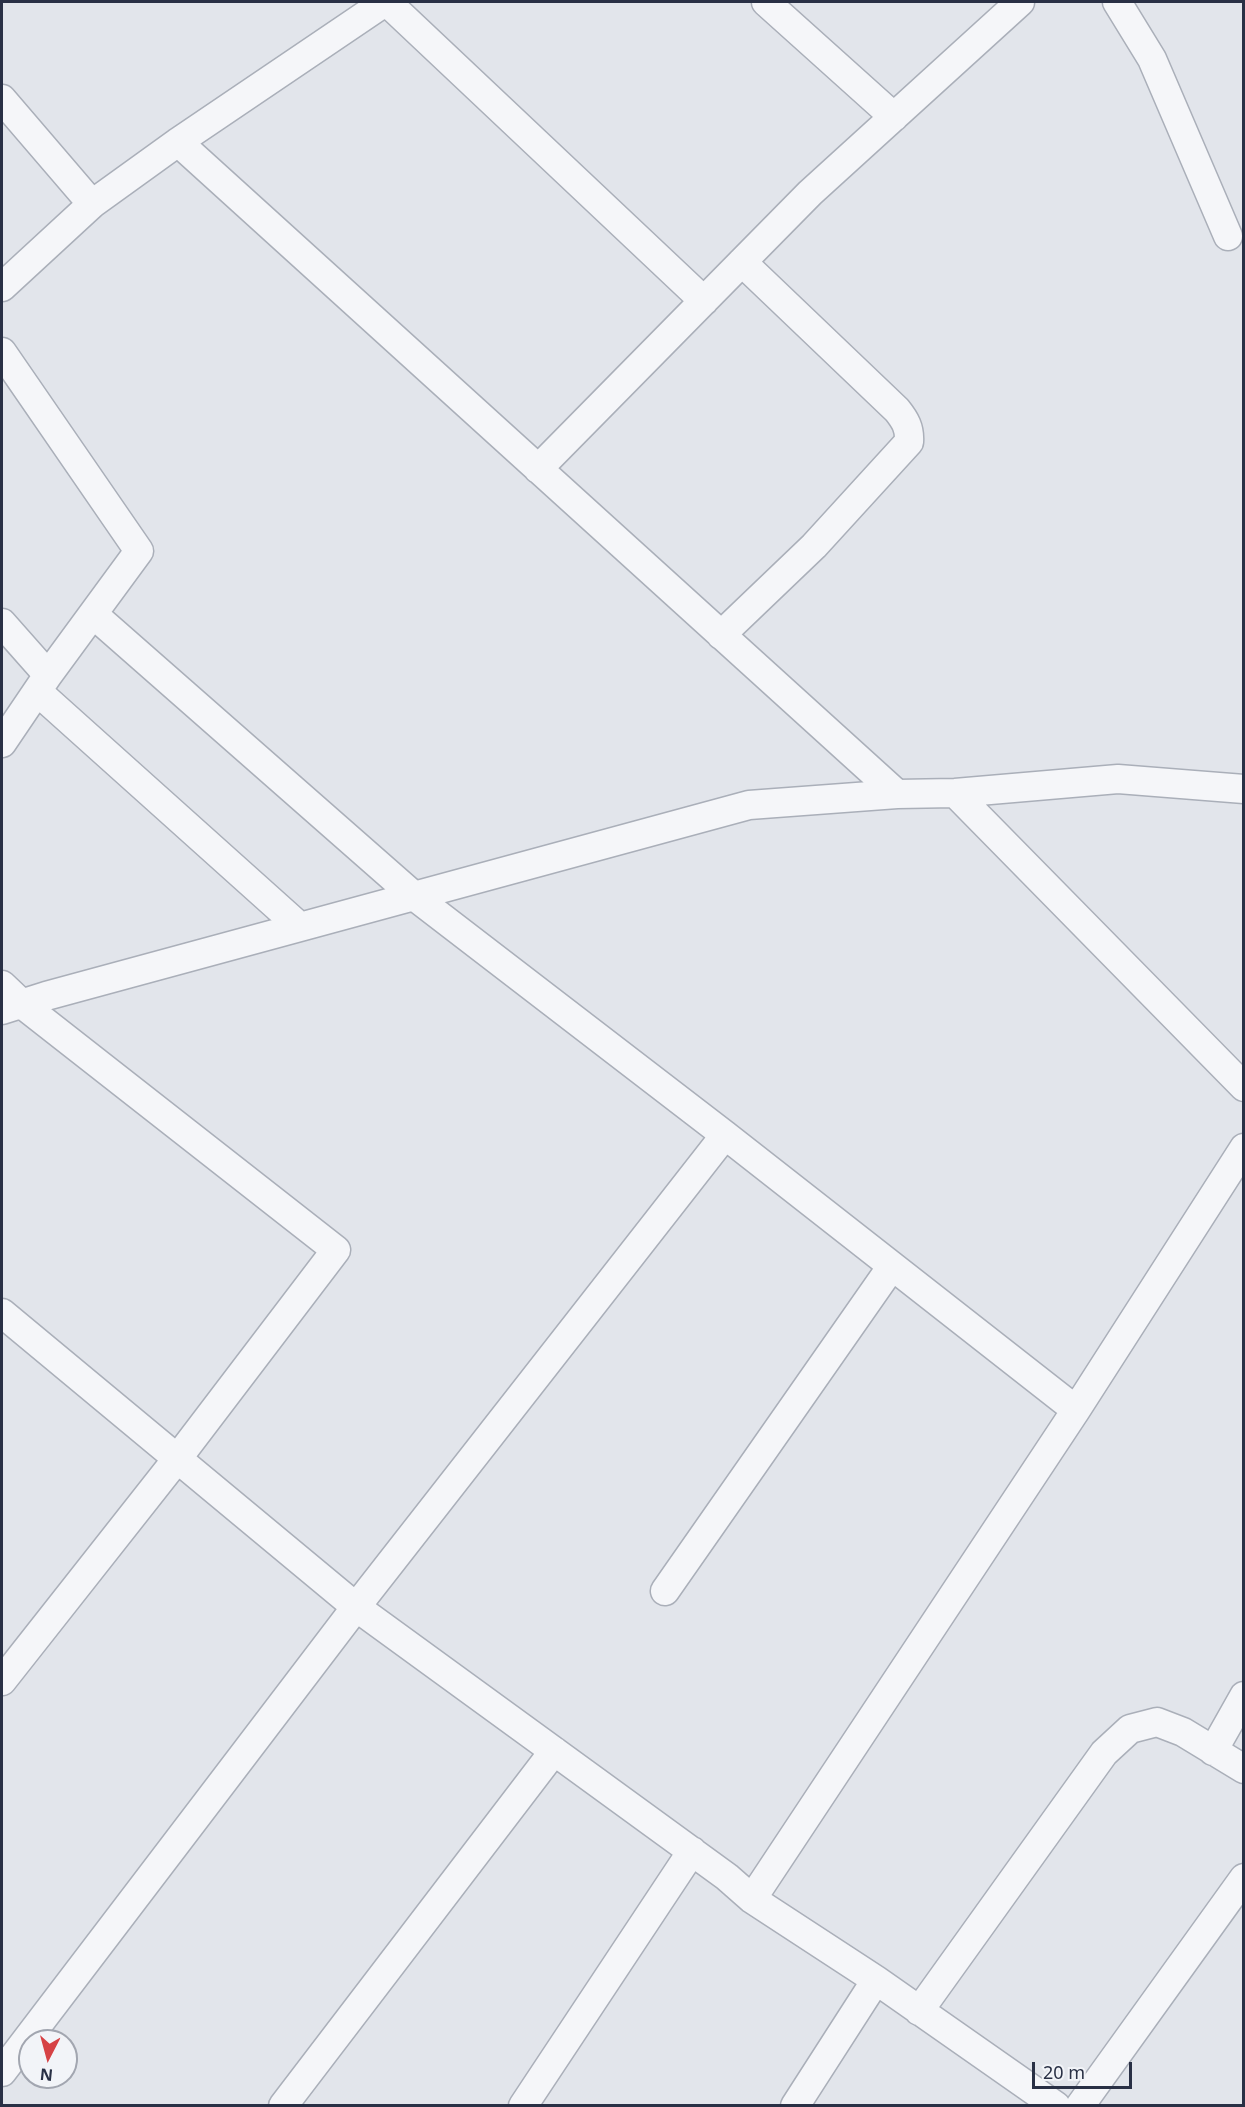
<!DOCTYPE html>
<style>
body{margin:0}
#map{position:relative;width:1245px;height:2107px;overflow:hidden;background:#e2e5eb;font-family:"Noto Sans",sans-serif}
canvas{display:block}
.frame{position:absolute;inset:0;border:3px solid #293045;pointer-events:none}
.north{position:absolute;left:18px;top:2029px;width:60px;height:60px;box-sizing:border-box;background:#f2f4f8;border:2px solid #a2a6b0;border-radius:50%;rotate:186deg;font-size:16px;font-weight:700;line-height:24px;text-align:center;color:#293045}
.north::after{content:'';display:block;margin:auto;width:21px;height:27px;background:#d64245;clip-path:polygon(50% 0,100% 100%,50% 72%,0 100%)}
.scale{position:absolute;left:1032px;top:2062px;width:100px;height:27px;box-sizing:border-box;border:3px solid #293045;border-top:0;padding-left:8px;font-size:18px;line-height:21px;white-space:nowrap;color:#293045;-webkit-text-stroke:4px #f2f4f8;paint-order:stroke}
</style>
<div id="map">
<canvas width="1245" height="2107"></canvas>
<div class="frame"></div>
<div class="north">N</div>
<div class="scale">20 m</div>
</div>
<script>
const ctx = document.querySelector('canvas').getContext('2d');
ctx.lineJoin = 'round';
function stroke(path, color, width, dash) { ctx.strokeStyle = color; ctx.lineWidth = width; ctx.lineCap = dash ? 'butt' : 'round'; ctx.setLineDash(dash || []); ctx.stroke(path); }
const street = new Path2D(`
 M387,2L704,301
 M766,2L894,117
 M1117,2L1152,59L1228,236
 M2,99L92,204
 M178,142L897,794
 M2,287L92,204L178,142L385,2
 M2,352L139,551L48,675L2,743
 M538,469L810,193L1020,2
 M93,614L414,896L725,1135L1076,1410
 M2,623L48,675
 M721,635L814,546L909,442C910,428 905,420 897,410L742,262
 M38,692L300,927
 M955,793L1244,1087
 M2,985L22,1004L336,1250L177,1459L2,1681
 M2,1010L46,996L749,805L897,794L955,793L1118,779L1244,789
 M725,1135L356,1607L727,1877L752,1899L876,1980L1056,2106
 M2,1313L356,1607L2,2072
 M665,1591L892,1266
 M1213,1751L1244,1696
 M752,1899L1076,1410L1244,1148
 M919,2011L1104,1753L1130,1729L1157,1722L1183,1732L1244,1769
 M283,2106L554,1751
 M523,2106L692,1851
 M795,2106L876,1980
 M1080,2106L1244,1878`);
stroke(street, '#aaafb9', 31);
stroke(street, '#f5f6f9', 28);
</script>
